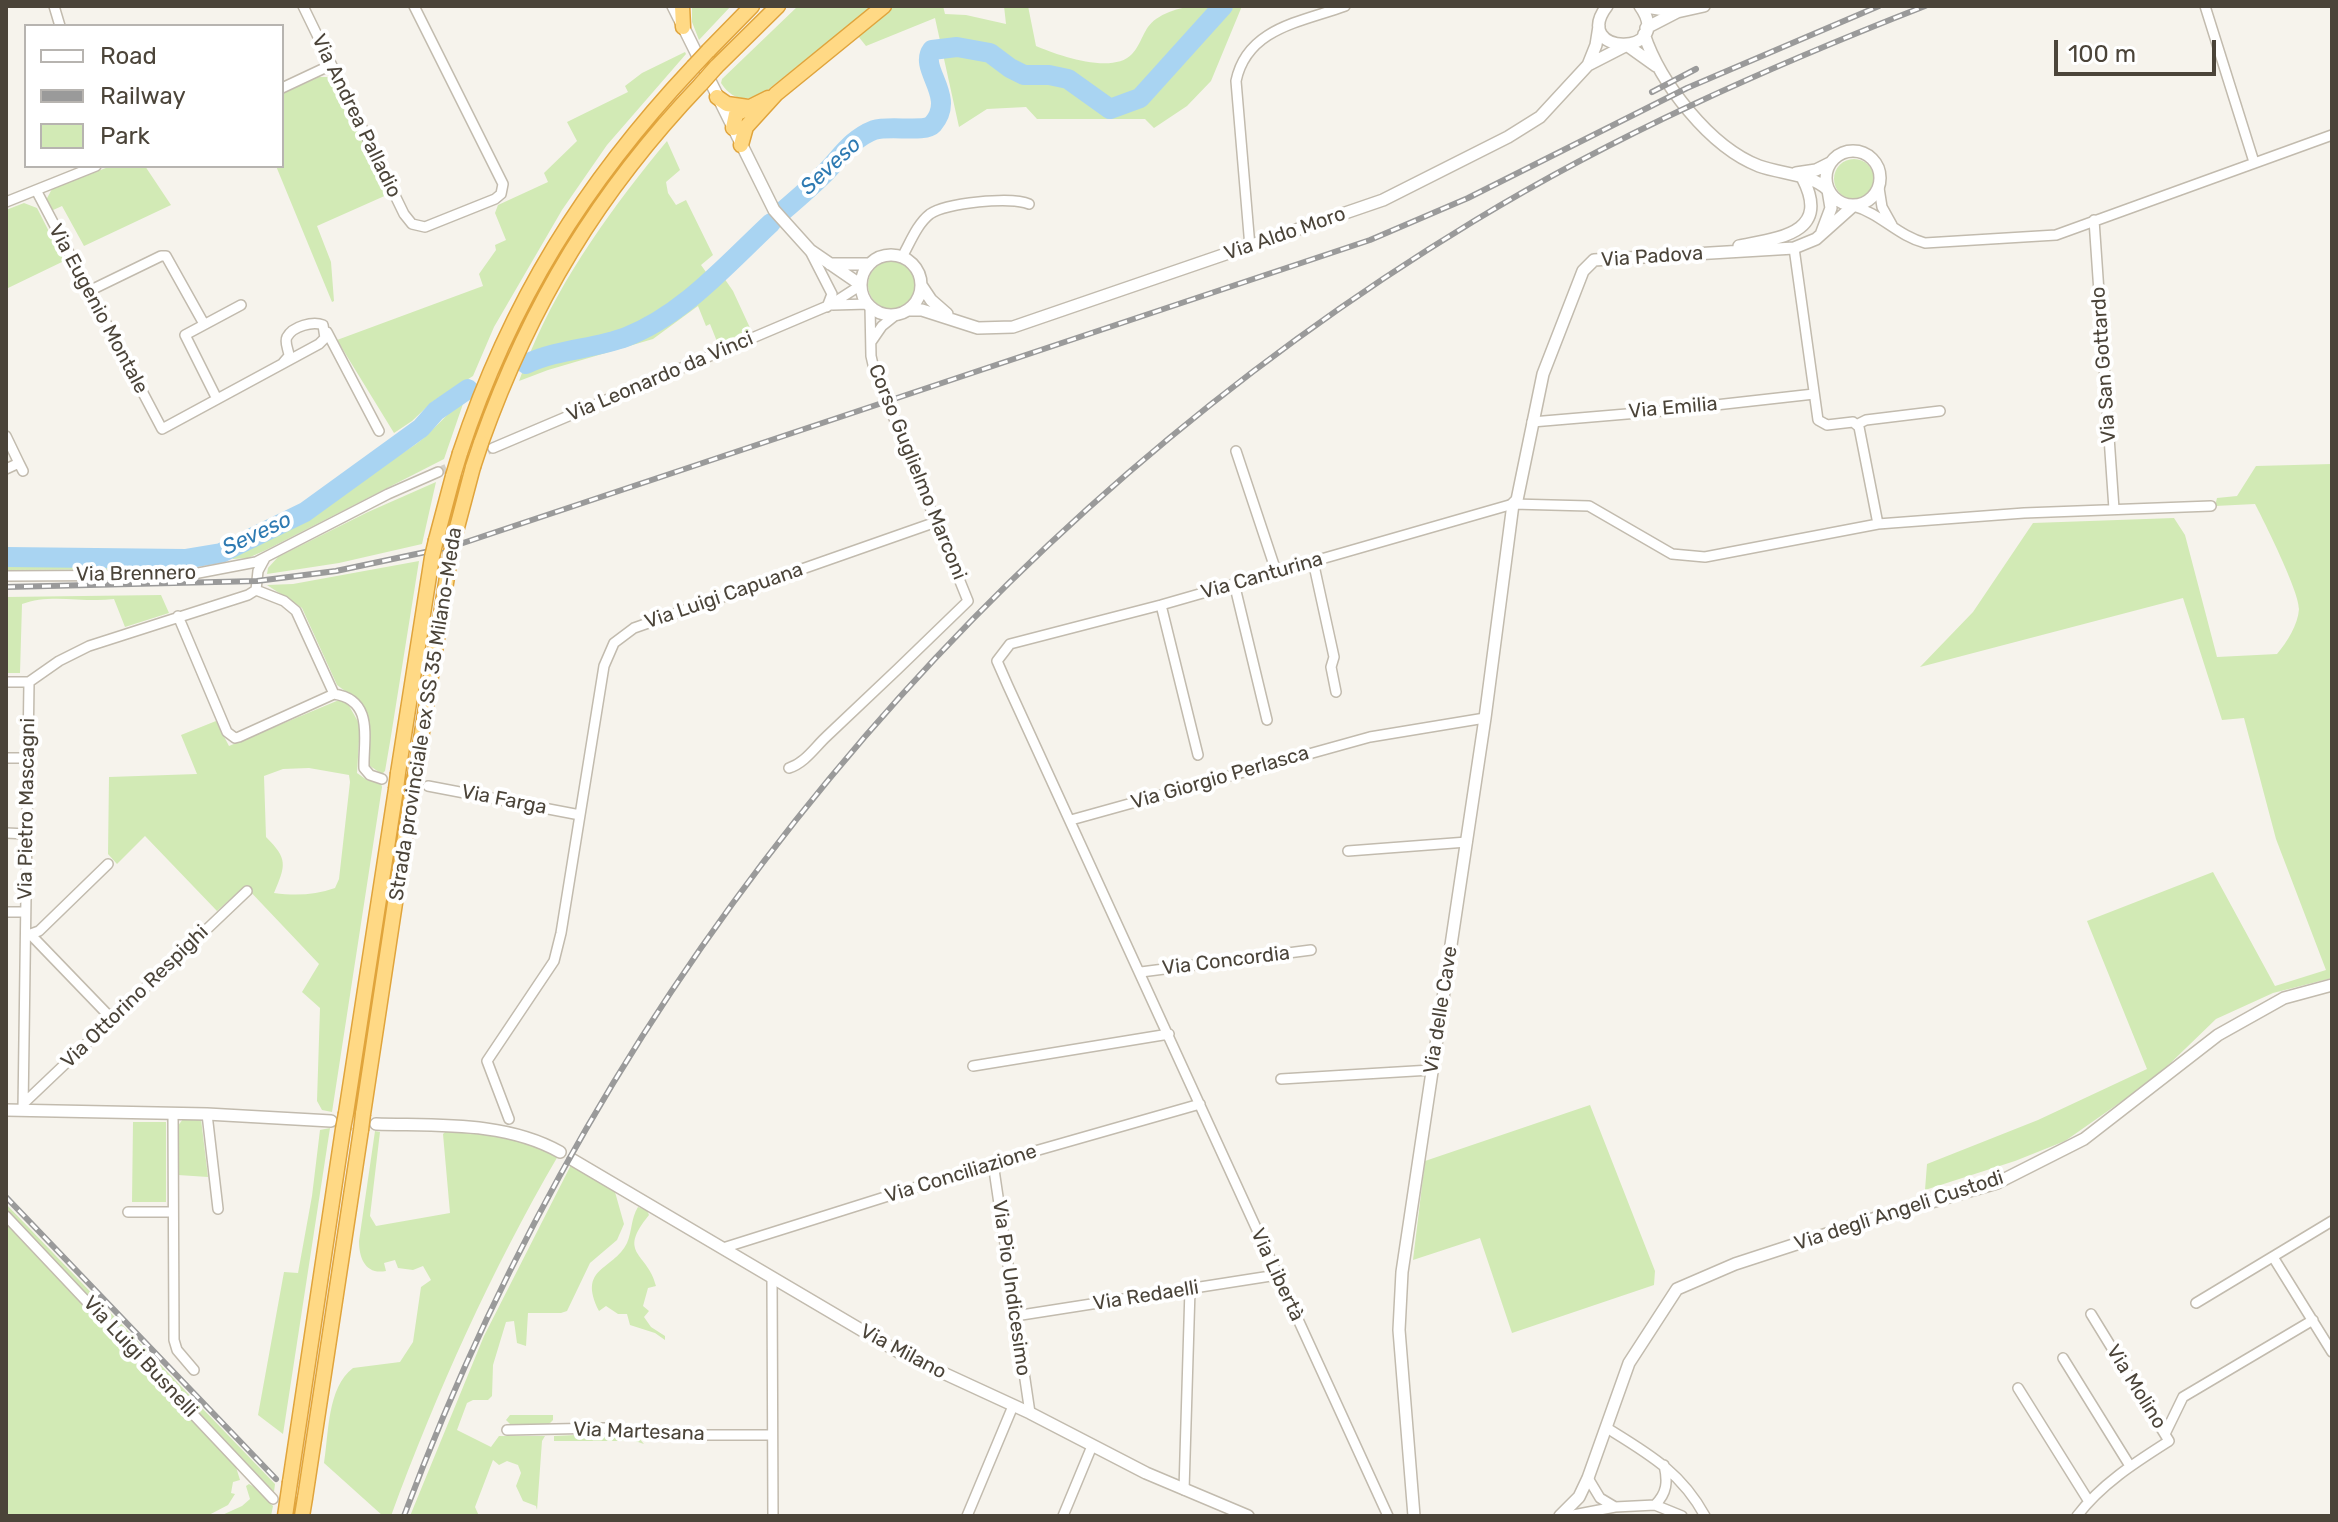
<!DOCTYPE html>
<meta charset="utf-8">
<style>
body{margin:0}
#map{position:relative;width:2338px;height:1522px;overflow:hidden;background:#f6f3ec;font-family:Rubik,sans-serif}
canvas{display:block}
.frame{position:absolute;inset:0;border:8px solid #4b4439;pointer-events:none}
.legend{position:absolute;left:24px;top:24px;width:260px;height:144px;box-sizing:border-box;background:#fff;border:2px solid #b7b4b0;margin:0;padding:10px 14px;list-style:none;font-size:24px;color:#4b4439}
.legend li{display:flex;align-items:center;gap:16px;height:40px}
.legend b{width:40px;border:2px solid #b7b4b0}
.scale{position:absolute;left:2054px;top:40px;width:162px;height:36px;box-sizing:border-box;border:4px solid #4b4439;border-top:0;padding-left:10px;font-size:24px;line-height:28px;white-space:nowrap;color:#4b4439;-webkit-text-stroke:6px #fff;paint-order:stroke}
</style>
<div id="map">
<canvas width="2338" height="1522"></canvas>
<div class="frame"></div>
<ul class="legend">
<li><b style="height:10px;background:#fff"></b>Road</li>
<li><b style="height:10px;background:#9a9a9a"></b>Railway</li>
<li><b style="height:22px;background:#d2eab5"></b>Park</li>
</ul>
<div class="scale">100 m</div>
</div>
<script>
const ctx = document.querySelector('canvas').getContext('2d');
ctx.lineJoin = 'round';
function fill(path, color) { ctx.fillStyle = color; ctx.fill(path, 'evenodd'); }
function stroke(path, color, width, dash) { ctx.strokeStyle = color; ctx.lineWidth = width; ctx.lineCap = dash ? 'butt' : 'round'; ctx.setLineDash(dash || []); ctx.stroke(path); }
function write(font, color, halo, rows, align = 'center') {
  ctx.font = font + ' Rubik,sans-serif'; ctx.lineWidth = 8; ctx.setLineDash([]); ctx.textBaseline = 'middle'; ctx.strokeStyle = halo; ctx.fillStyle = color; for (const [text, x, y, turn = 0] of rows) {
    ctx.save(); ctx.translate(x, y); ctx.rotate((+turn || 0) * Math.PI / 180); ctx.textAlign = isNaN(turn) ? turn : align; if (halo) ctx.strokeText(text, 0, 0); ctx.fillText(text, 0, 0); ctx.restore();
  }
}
const green = new Path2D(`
 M692,6H731L699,40L692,22Z
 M798,6H873L765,92C747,102 733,101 721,83L722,79Z
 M894,6H943L945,14L966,15L1006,24L1004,6H1028L1036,46C1057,55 1113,75 1132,54C1142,44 1143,28 1156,19C1181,2 1213,6 1242,6L1211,81L1187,106L1154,128L1145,119H1037L1026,107L987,109L959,127L935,18L866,46L858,36Z
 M685,52L686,54L607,145L562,210L494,327L473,376L432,402L412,421L394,433L337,340L483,286L479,274L496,250L495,245L506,240L495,213L498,205L548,182L544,173L577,141L567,122L628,92L625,86L642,73Z
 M319,77H327L333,82L389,194L317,226L331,262L334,301L332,302L276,166H282V94Z
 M667,141L680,170L666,182L668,193L676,205L686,200L713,255L701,265L706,272L702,280C671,307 640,330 599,340C576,346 553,348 530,353C562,276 614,205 667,141Z
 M1834 179a20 20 0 1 1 40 0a20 20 0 1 1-40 0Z
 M111,166H145L171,205L84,246L62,206L51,211L46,200L52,189Z
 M24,203L37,208L64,261L6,289V210Z
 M868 285a24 24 0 1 1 48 0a24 24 0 1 1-48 0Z
 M722,275L733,291L751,330L718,344L710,324L706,326L698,306L653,339L548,370L519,381L522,373C564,353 613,351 654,330C679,317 701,294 722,275Z
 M464,401L444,459L266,550L248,558L233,559L231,556L311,514L416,444C434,431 446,413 464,401Z
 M2332,464V978L2273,993L2216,1019L2155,1078L2065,1141L2015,1161L1925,1190L1927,1164L2038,1120L2147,1069L2087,921L2213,872L2275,986L2326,970L2276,839L2244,718L2222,720L2183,598L1920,667L1973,612L2033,523L2174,518L2185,535L2217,657L2277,654C2287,642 2298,625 2299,609C2300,593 2264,521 2255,504L2215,506L2217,498L2237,496L2256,466Z
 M436,482L422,544L339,563L267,574L268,568L278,557L368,512Z
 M419,561L390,742L385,771L382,774L367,764L369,740L367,720L353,697L337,685L302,608L267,585L293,584Z
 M6,563L185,569L6,570Z
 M161,595L169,613L125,627L114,599C84,603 50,593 22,604L20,673H6V597Z
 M339,700L348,704L360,725L357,773L367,780L381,783L382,787L332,1112L322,1110L317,1101L320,1008L302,992L319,964L245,886L217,911L145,836L117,864L108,854L109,777L197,774L181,735L216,721L229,746ZM309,768L349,775L350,782L339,879L335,888C315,895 296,896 274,893C286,865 288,859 266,837L264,776L283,769Z
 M1590,1105L1655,1271L1654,1285L1512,1333L1480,1238L1413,1260L1425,1161Z
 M183,1119H201L208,1177L178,1175L177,1127Z
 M133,1122H166V1202H132Z
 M330,1128L283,1434L258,1415L284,1272L298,1273L312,1196L320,1130Z
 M375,1131L380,1132L370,1216L376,1226L450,1213L443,1134L446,1131L514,1137L558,1156C491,1271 437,1391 391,1516H383L324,1463C329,1433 327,1388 353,1368L400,1362L413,1342L421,1287L431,1280L423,1266L413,1270L398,1268L395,1260L384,1263L386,1271C366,1275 359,1259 359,1241Z
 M572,1163L615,1192L624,1224L617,1240L590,1263L567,1311L561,1313H528L526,1346L517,1343L514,1321L506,1322L493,1365L492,1396L488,1400H473L467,1403L457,1430L491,1447L499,1436H545L542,1441L537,1510L536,1506L523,1501L516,1486L521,1473L518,1465L507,1461L499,1465L493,1460L475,1507L479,1516H410L484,1336Z
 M6,1204L275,1484L274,1492L6,1209Z
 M638,1207L647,1210L649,1215C616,1255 648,1252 656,1286L648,1288L643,1306L649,1311L644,1317L651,1327L665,1336V1340L655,1333L630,1325L627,1314H618L606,1306L599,1311C577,1267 613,1271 627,1243C632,1232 631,1218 638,1207Z
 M6,1224L236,1467L240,1480L233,1482L231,1493L235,1494L228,1505L207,1516H6Z
 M510,1415H553V1420L548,1425L510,1424L506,1420Z
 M597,1434L605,1437H638L644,1444L635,1441H554V1436Z
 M249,1484L256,1488L273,1506L271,1516H220L242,1506L250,1499L246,1486Z`);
const river = new Path2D(`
 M783,211C797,199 811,187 824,174C841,157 851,139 874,130C890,125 925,133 933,124C957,96 918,69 932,50L957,47L990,53L1010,68L1024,75H1049L1068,79L1110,109L1140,98L1223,6
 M526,364C558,349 594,349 626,337C683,315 727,264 771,223
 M6,557L185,559L221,553L305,512L421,428L436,411L468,389`);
const minorTunnel = new Path2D(`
 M438,472L493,448`);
const minor = new Path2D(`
 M54,6L60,26
 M303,6L404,214L412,224L425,227L495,199L501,194L503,184L414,6
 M2205,6L2254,162
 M282,88L331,65
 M1879,188L1882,207L1892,225
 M36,190L162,429L319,344L325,338L323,325C313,321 293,326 287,337C284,343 289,350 289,356L283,363
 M6,202L96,166
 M1853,206C1880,213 1898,236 1925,243L2056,235L2332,135
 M2094,220L2114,509
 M1250,247L1236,81C1247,28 1301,22 1345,6
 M1794,248L1818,420L1827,425L1853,422L1859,427L1878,524
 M811,253L832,294L827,307
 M902,257C910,243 917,224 930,214C945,203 1012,196 1029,204
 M89,291L161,256H166L204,324
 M833,305L868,304
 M327,332L379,431
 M871,342L882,326L897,314
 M217,399L185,335L241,305
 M1532,422L1662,411L1814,394
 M1858,424L1866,420L1940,411
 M6,436L19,463
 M493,448L830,305L861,285
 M1236,451L1276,571
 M6,469L19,463L23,471
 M1313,561L1334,657L1331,667L1336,692
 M6,576L188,575L256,562L388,494L438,472
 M1234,583L1267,720
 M1161,605L1198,755
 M178,616L227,732L235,738L239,737L334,694L296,611L284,601L256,590
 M6,682H29
 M29,682L59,661L89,646L248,595L256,590L258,571L265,558
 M334,694C375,700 363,740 364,768L370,775L382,779
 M6,758H28
 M789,768C805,763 815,747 827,736C874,692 921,647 968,601L874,369L871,356L870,306
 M428,786L580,815
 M1071,820L1370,737L1485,718
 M6,833L27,834
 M1348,851L1467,842
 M6,912H25
 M28,935L39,931L108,864
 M31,935L112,1019
 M1141,972L1311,950
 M973,1066L1169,1034
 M1281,1079L1431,1070
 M23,1104L247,891
 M23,1110L29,682
 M173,1113L174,1340L177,1350L194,1370
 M207,1114L218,1209
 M509,1119L487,1061L554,961L561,933L604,666L614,643L634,628L936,522
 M993,1163L1030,1413
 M128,1212H172
 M6,1216L273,1499
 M723,1248L993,1163L1200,1104
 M2273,1257L2332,1352
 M772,1278L773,1516
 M2196,1303L2332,1221
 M1015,1316L1277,1275
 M2063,1358L2130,1466
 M2018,1388L2088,1500
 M1607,1428C1649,1454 1681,1472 1705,1516
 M507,1430L604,1428L642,1431L653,1435H772
 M2165,1434L2183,1397L2313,1320
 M1588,1478L1600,1498L1615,1507
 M1184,1490L1190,1289
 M1655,1505C1667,1493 1668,1482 1664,1465
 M967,1516L1013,1406
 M1063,1516L1092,1446
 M1388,1516L1008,686L997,661L1010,644L1161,605L1513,504L1589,506L1672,554L1705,557L1878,524L2024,513L2211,506
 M1568,1516L1615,1507L1655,1505L1682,1516
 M2077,1516C2101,1484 2136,1462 2169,1441L2091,1314`);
const tertiary = new Path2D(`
 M673,6L774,210L810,250L861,285
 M1607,6C1569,56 1677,58 1640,6
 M1640,6L1677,12
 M1646,28L1677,12L1704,6
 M1644,34C1660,83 1710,147 1759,166C1781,174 1812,174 1828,190L1831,208L1822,232
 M1628,46L1656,66
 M1588,65L1596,45L1599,26
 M1826 178a27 27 0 1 1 54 0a27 27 0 1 1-54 0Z
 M1796,173L1816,170L1830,163
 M1739,246C1778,238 1831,234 1803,179
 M861 285a30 30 0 1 1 60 0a30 30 0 1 1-60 0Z
 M830,264H869
 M921,285L931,300L947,314
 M908,310H922L978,328L1013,327L1383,200L1508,137L1540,117L1588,65L1625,46
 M6,1110L207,1114L331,1121
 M376,1124C437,1126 505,1121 560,1152
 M573,1160L902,1354L1030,1413L1146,1473L1248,1516
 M1414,1516L1399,1330L1402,1272L1485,718L1513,504L1517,500L1543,374L1583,271L1594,260L1794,248L1816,239L1853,206
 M1560,1516L1579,1497L1588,1478L1629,1363L1677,1289L1735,1264L1876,1218L1997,1183L2084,1139L2218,1035L2284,998L2332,985`);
const trunk = new Path2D(`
 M682,6L683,27
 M708,51L752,6
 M716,67L778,6
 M717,97L727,104L748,107
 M733,128L736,114L768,98
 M741,145L746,127L776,94L884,6
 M481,443C531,303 598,192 701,84
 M460,453C510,302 584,183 693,67
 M455,535L473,467
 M436,540L453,476
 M398,773L432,557
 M415,776L451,552
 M346,1113L396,789
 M363,1114L412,791
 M290,1482L343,1129
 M305,1498L361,1130`);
const rail = new Path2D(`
 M1652,92L1696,69
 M6,587L257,581L336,571L454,546L1370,240L1468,198L1687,88L1879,6
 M6,1197L276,1479
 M404,1516C604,977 983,519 1474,221C1617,134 1769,67 1925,6`);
const trunkBridge = new Path2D(`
 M693,67L708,51
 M701,84L716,67
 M473,467L481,443
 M453,476L460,453
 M451,552L455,535
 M432,557L436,540
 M396,789L398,773
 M412,791L415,776
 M343,1129L346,1113
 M361,1130L363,1114
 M285,1516L290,1482
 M302,1516L305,1498`);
const streetNames = [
 ["Via Andrea Palladio",356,116,64],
 ["Via Aldo Moro",1285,234,-19],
 ["Via Padova",1652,257,-4],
 ["Via Eugenio Montale",98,309,62],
 ["Via San Gottardo",2104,365,-94],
 ["Via Leonardo da Vinci",660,377,-23],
 ["Via Emilia",1673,408,-5],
 ["Corso Guglielmo Marconi",917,472,68],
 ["Via Brennero",136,574,-1],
 ["Via Canturina",1262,576,-16],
 ["Via Luigi Capuana",724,596,-19],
 ["Strada provinciale ex SS 35 Milano-Meda",426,714,-81],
 ["Via Giorgio Perlasca",1220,778,-16],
 ["Via Farga",504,800,11],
 ["Via Pietro Mascagni",27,809,-89],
 ["Via Concordia",1226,961,-7],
 ["Via Ottorino Respighi",135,997,-44],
 ["Via delle Cave",1441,1010,-81],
 ["Via Conciliazione",961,1174,-17],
 ["Via degli Angeli Custodi",1899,1211,-18],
 ["Via Libertà",1277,1275,65],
 ["Via Pio Undicesimo",1011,1288,82],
 ["Via Redaelli",1146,1296,-9],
 ["Via Milano",903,1352,28],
 ["Via Luigi Busnelli",140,1357,47],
 ["Via Molino",2136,1387,58],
 ["Via Martesana",639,1432,2]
];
const waterNames = [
 ["Seveso",831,166,-43],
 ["Seveso",257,534,-25]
];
fill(green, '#d2eab5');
stroke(river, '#a9d4f2', 20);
stroke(minorTunnel, '#d4d0c8', 9, [9, 4.5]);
stroke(minor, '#c2bbae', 12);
stroke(tertiary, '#c2bbae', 14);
stroke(trunk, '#e0a43c', 17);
stroke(minor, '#fff', 9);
stroke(tertiary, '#fff', 11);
stroke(trunk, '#ffd985', 14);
stroke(rail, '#9a9a9a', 6);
stroke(rail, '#fff', 3, [9]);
stroke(trunkBridge, '#e0a43c', 17, []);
stroke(trunkBridge, '#ffd985', 14);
write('20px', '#4b4439', '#fff', streetNames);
write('italic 22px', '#2e7ab2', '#fff', waterNames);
</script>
